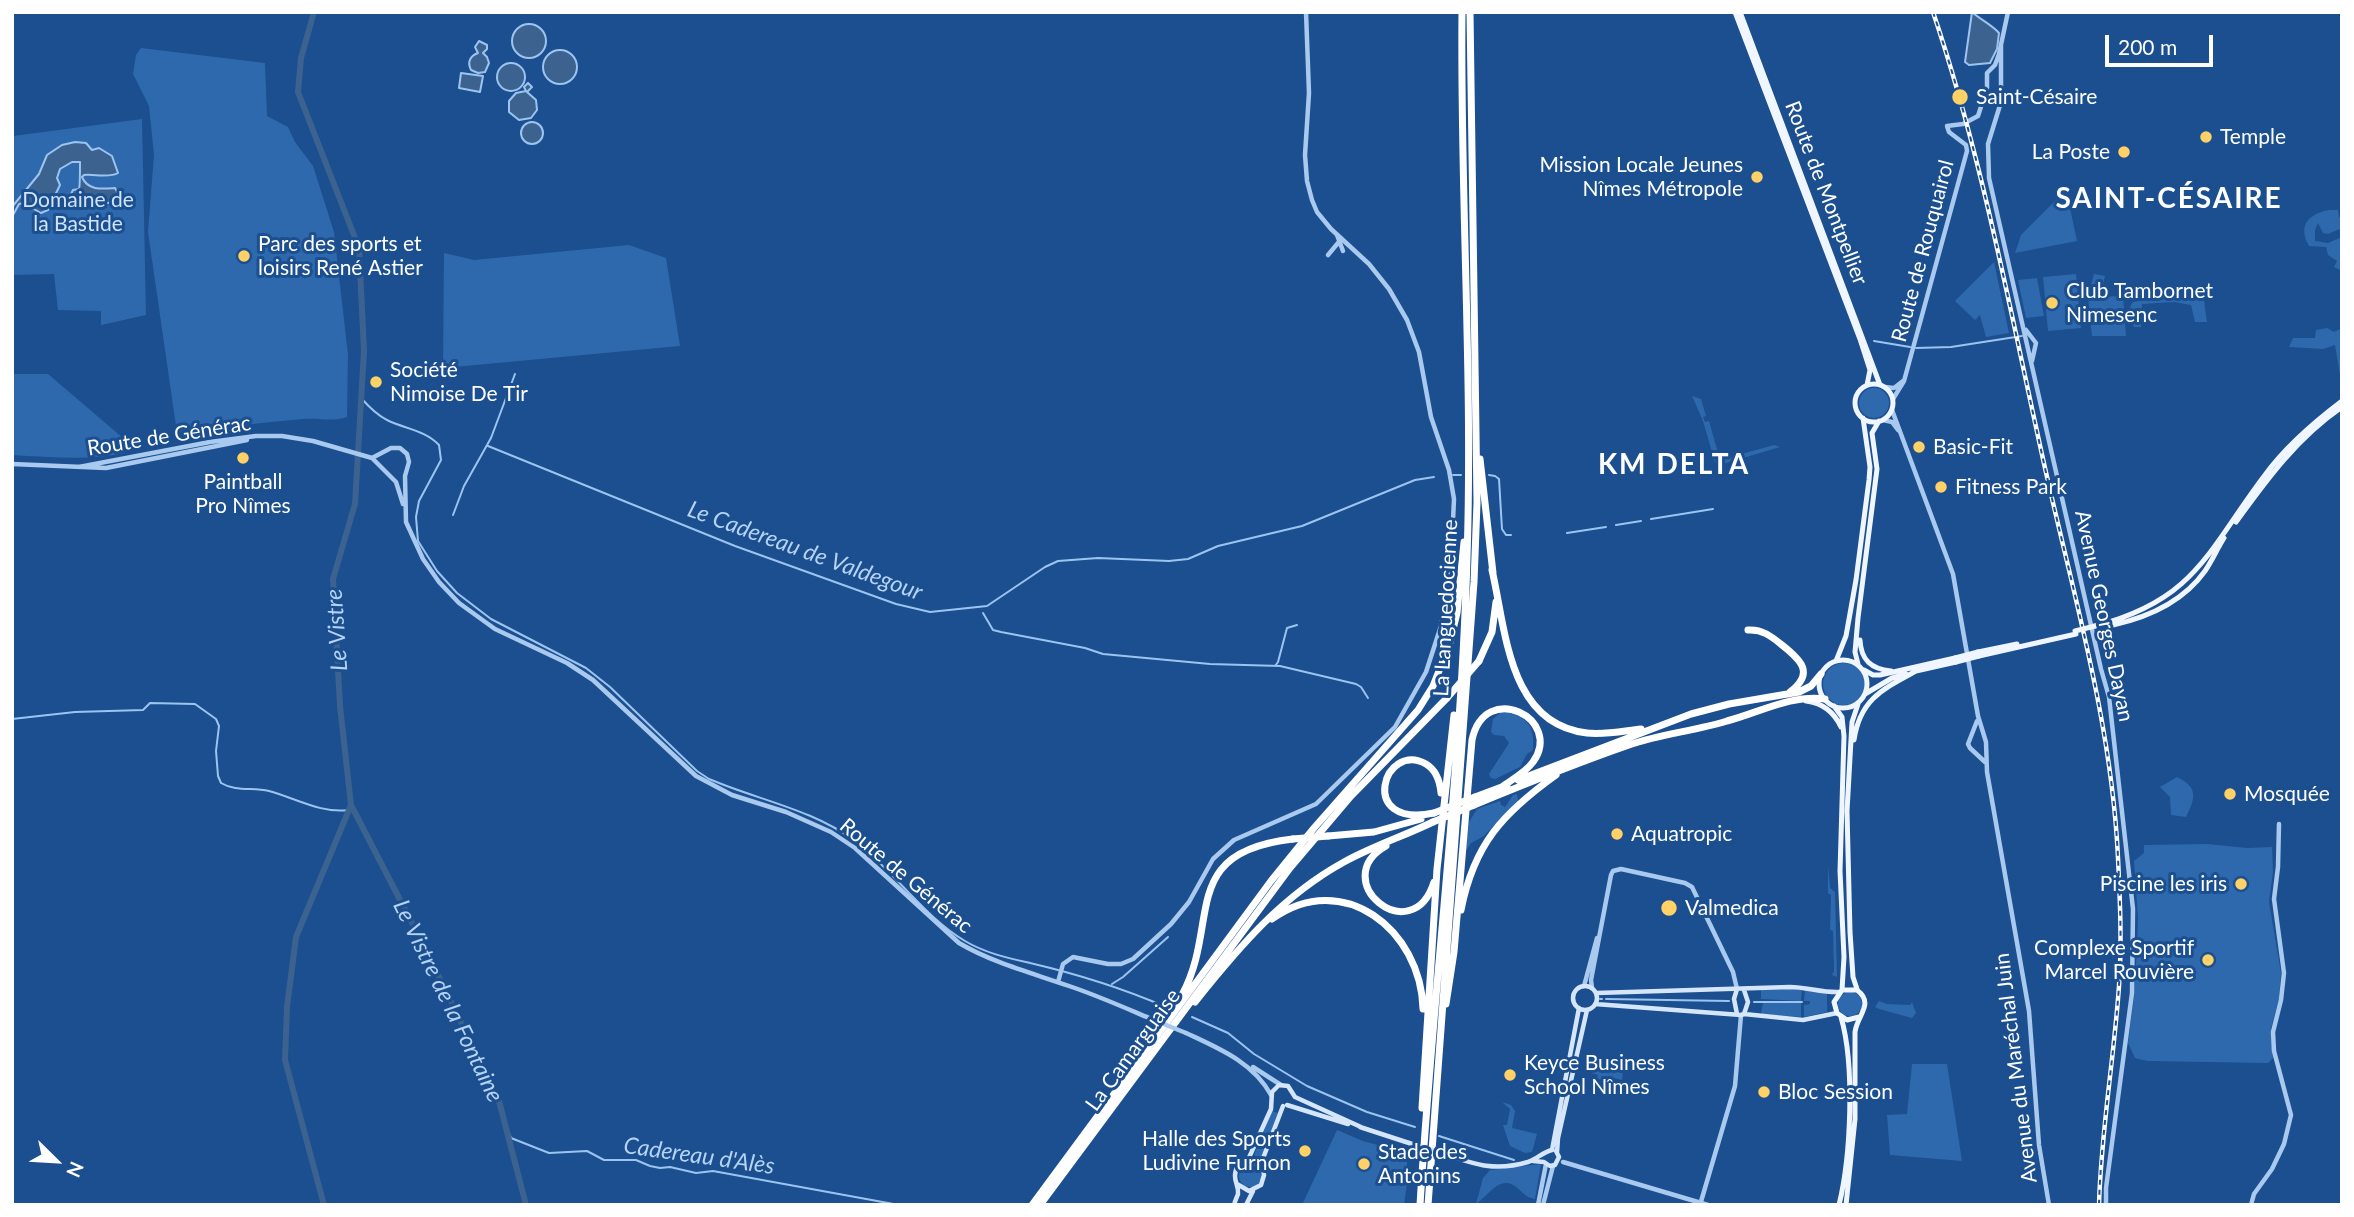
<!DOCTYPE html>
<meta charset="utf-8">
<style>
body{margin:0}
#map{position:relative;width:2354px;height:1217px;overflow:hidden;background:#1b4f8f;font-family:Lato,sans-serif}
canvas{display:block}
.frame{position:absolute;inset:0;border:14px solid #fff;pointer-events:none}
.north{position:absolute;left:21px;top:1126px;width:70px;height:70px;-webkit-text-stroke:5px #1b4f8f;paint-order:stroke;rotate:114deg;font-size:19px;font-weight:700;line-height:28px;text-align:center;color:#fff}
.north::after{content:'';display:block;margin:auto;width:24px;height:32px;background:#fff;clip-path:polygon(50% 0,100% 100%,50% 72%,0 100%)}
.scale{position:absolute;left:2105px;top:35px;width:108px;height:32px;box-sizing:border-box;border:4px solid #fff;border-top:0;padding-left:9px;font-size:21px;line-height:24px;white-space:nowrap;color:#fff;-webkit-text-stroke:5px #1b4f8f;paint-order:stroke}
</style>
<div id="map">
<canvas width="2354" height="1217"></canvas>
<div class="frame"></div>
<div class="north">N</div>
<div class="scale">200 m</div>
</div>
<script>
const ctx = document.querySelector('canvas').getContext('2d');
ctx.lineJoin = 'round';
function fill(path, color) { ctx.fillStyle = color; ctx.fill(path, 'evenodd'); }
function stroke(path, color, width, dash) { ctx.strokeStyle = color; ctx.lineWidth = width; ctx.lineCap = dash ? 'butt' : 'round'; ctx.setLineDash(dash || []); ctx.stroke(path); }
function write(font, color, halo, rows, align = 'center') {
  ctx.font = font + ' Lato,sans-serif'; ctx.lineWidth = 6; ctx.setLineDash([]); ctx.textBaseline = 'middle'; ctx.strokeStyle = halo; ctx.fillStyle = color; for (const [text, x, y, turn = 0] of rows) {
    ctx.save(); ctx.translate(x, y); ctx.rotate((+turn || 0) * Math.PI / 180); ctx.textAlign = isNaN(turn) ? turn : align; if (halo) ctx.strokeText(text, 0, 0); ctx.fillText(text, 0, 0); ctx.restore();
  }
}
const green = new Path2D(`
 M141,48L265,63L267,116L288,127L295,142L313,166L334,232L348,355L347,417C334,422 318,418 303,419C261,423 219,427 177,433L148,232L154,155L149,106L133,74L136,55Z
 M142,119L146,315L101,325V311L58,310L54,274L12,275L13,136Z
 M2067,194L2077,241L2015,253L2021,235L2060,196Z
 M2329,210H2338L2339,217L2342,218V228L2328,234L2323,233L2318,223L2315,230V241L2328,243L2342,237V271L2334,267L2337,261L2328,255L2326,247L2309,246C2297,225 2309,214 2329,210Z
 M629,245L666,258L680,346L443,368L444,253L474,260Z
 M1994,262L2009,333L1986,337L1980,315L1975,320L1955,301Z
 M2076,274L2081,328L2048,331L2043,277Z
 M2094,274L2105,276L2100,297L2123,296L2126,336H2092L2088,297Z
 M2037,278L2044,316L2026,318L2018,280Z
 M2167,296L2204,300L2207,322H2195L2191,305L2174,302L2142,304L2141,327H2134C2131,318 2126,312 2133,302Z
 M2327,328L2334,332L2342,328V387L2335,345L2323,349L2289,347L2293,338H2315L2316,330Z
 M12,374H48L123,438L125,453C87,461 51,457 12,455Z
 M1859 403a15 15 0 1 1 30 0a15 15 0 1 1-30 0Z
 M1692,396L1701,399L1706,416L1703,417L1705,422L1709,421L1720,460L1774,445L1780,447L1716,466L1703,421Z
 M1823 684a21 21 0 1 1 42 0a21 21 0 1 1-42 0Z
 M1502,711C1526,716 1535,724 1533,750L1527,754L1520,767L1495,779L1491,778L1489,774L1509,743L1504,736L1494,735L1491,732L1493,719Z
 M2177,777C2198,787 2196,798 2186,817L2171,815L2170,797L2160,787Z
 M1517,794L1518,800L1484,836L1471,843L1465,853L1469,822L1477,809L1500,801L1501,805L1505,807L1513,795Z
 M2207,844L2247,848L2272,847L2273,872L2269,902L2281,973L2279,998L2271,1028L2273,1058L2268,1063L2147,1061L2135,1058L2128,1043L2134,997L2137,948L2138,917L2134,861L2144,853V845Z
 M1828,865L1830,888L1835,892L1837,977L1832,975L1834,971L1833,931L1830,930L1831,895L1828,893Z
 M1802,989L1801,1001L1761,999V990Z
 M1805,989L1827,994V1012L1804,1017V1005L1810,1004V1001H1804Z
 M1838 1004a12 12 0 1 1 24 0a12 12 0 1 1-24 0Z
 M1879,1001L1887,1004L1910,1005L1912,1002L1916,1013L1912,1018L1879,1009L1875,1007Z
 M1763,1003H1801V1017L1761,1014Z
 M1619,1051L1625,1052L1624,1070L1613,1069L1623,1071L1622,1080L1610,1077L1609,1081L1597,1079L1598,1075L1591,1073L1593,1065L1613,1069L1614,1062H1618Z
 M1912,1064H1947L1962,1161L1890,1155L1887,1115L1907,1114Z
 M1502,1102L1511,1105L1515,1111L1512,1128L1537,1134L1532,1152L1525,1153L1510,1146L1503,1125H1507L1510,1109Z
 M1272,1111L1278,1113L1261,1158L1254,1155Z
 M1337,1130L1363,1141L1407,1153V1183L1404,1205H1302Z
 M1541,1164L1535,1199C1524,1197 1523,1192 1515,1186C1499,1175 1487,1197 1476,1204L1483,1178L1490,1170Z
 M1239 1176a11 11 0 1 1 22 0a11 11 0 1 1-22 0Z`);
const water = new Path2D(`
 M1972,12C1981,20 1992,25 1999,33L1997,49L1990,63L1969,65L1965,62Z
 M512 41a17 17 0 1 1 34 0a17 17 0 1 1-34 0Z
 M479,41L487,45V49L483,53L487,57L489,63L485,72L478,73L471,70C467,62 470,56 478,53L475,47Z
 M543 67a17 17 0 1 1 34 0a17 17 0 1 1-34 0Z
 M497 77a14 14 0 1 1 28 0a14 14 0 1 1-28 0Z
 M461,73L483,76L480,92L459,88Z
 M528,83L532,87L527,92L536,100L537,110L531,118L519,120L509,112V101L516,93L526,91L524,87Z
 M521 133a11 11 0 1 1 22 0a11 11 0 1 1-22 0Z
 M75,142L86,143L92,150L99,148L112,156L118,173C110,178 94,174 84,175L82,177C88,191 102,189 115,188L120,197L109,203L95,199C87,204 76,202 70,196L73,190L79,189C80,187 80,165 80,162H72L60,169L57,178L60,185L48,210L41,213L23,203L19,204L12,217V207L39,174L47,155L62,145Z`);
const stream = new Path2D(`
 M1874,341L1910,347
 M1916,348L1951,347L2022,336
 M361,398C369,407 377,415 387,420C405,429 425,430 439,445L441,460L419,501L416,517L418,541L437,571L457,593L491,619L586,668L610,687L697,771L709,779C758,800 812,809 855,841C893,870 925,918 965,941C985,953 1008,958 1030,963C1077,974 1122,988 1166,1007
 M488,446L735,546L896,604L930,612L987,606L1045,567L1058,561L1098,558L1169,561L1188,559L1218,546L1302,526L1415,480L1434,477
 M1453,475H1461
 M1489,475L1495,476L1499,479L1502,529L1506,535H1511
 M453,515L464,486L491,438L515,374
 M1651,519L1713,509
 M1616,525L1641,521
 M1567,533L1606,527
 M983,613L993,630L1001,632L1085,648L1103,654L1210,664L1280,666L1356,684L1361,687L1368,698
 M1275,666L1278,662L1287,628L1297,625
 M12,719L75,712L143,710L150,703L195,704L216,719L219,726L216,751L218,776L221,783C236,792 253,787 269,791C295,798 322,814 349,810
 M1112,984L1123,977L1168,937
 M1600,999H1602
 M1606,999L1729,1001
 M1754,1002H1802
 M1192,1017L1228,1033L1254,1054L1307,1086L1367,1112L1415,1127
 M506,1126L511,1138L549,1153L587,1151L604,1160H636L650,1166L660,1168L670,1167L696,1173L713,1171L899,1205
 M1439,1136L1514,1160`);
const river = new Path2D(`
 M314,12L301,58L298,92L359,248L364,351L355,504L333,579L340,706L351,805L296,937L287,1007L285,1060L324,1205
 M351,805L428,954L499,1101L526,1205`);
const tertiary = new Path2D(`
 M2001,46V102L1988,144L1989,178L2101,669L2109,697L2133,909L2132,993L2106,1188V1205
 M1337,235L1343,251
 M1328,255L1338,243
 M2026,330L2036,343L2032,361
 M1885,387L1894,388L1903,381
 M1893,399L1904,381L1967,151L1966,145L1949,132L1947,126L1963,124L1978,116L1987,88V73L1995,65L1999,54L2008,12
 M1892,410L1953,574L1978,716L1986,742L1987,772L2029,1011L2039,1145L2049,1205
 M1883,420L1892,422L1898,430
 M372,458L391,448H400L407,454L409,462L405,476L406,522L423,559L439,582L459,603L495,629L567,663L593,680L696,776L732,795L786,812L831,832L855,848L959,943C993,963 1032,973 1069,986C1096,995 1123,1007 1149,1018
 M12,464L106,468L247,440
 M79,467L210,442L256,436H282L313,441L372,458L396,482L403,504
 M1977,721L1968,744L1970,748L1985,762
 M1058,982L1063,964L1073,957L1108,964H1121L1133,959L1171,924L1189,902L1213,859L1234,840L1316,804L1395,727L1426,672L1440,629L1451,564L1454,499L1449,470L1431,417L1419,352L1407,320L1389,289L1369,264L1331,229L1317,212L1312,200L1307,181L1305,155L1309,93L1306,12
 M1584,986L1597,938
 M1592,988L1591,980L1611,875L1613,871L1621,869L1685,883L1692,887L1733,972L1737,989
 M1186,1033C1218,1048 1253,1062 1271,1095
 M1253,1067L1281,1085
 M1563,1162L1708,1205
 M1538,1205L1546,1164
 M1543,1205L1553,1166
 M1700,1205L1735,1086L1741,1015
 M2251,1205L2254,1194L2272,1169L2284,1144L2291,1115L2274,1051L2273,1032L2281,1000L2284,973L2274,899L2278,867L2279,824`);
const secondary = new Path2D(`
 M1573 998a12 12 0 1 1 24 0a12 12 0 1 1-24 0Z
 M1596,993L1790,987C1807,987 1822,993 1840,992
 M1595,1004L1741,1015L1744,1014L1748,1002L1744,990
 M1737,1014L1734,999L1737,989
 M1744,1014L1803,1020L1837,1013
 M1287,1105L1348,1124
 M1360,1127L1409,1143
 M1552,1150L1579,1008
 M1557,1152L1558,1138L1587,1010
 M1442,1153C1474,1164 1494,1172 1528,1162C1537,1159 1543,1152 1552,1150
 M1533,1161L1544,1162L1550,1166L1555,1165L1559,1157L1556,1151
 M1247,1162L1271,1109L1272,1092L1279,1085L1288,1086L1295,1097L1361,1127
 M1237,1184L1249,1191L1261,1185L1264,1175L1262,1161L1283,1106
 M1234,1205C1235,1201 1237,1197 1238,1194C1239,1187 1235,1183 1235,1176C1235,1161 1251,1160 1261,1167
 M1246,1205L1253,1191`);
const primary = new Path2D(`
 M1735,12L1860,339L1870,370L1867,385
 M1740,12L1880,385
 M1855 403a19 19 0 1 1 38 0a19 19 0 1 1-38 0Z
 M2236,522C2267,479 2297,438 2342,407
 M2113,625C2149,617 2183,602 2205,571C2212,561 2217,549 2224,538
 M2095,626C2196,600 2208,550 2265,475C2286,446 2313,423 2342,401
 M1860,640C1861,660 1871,669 1891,671
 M1978,652L2017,644
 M1979,656L2076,634
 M1819 684a24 24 0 1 1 48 0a24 24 0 1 1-48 0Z
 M1836,661L1846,636L1856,580L1869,480L1870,467L1863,418
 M1858,664L1855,652L1858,618L1877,469L1872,433L1879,421
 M1864,670L1873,675H1880L1955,658
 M1916,671L1956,662
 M1865,694L1892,678L1906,674
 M1806,701C1823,703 1834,712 1841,727
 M1834,706L1842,717L1844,736L1840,871L1844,957L1842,990
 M1854,740C1860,699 1883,689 1916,671
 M1857,989L1853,977L1850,932L1847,811L1852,722L1858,704
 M1839,1205C1851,1156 1855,1065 1841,1017
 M1846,1205L1855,1119V1032C1857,1015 1875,1004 1857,990H1842L1834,1002L1837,1013L1847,1020L1859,1017`);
const motorway = new Path2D(`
 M1480,459L1493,573
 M1492,570C1506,630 1508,724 1587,733C1605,735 1623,731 1641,729
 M1748,630C1762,629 1771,636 1782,645C1801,660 1815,673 1790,692
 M1479,661L1492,632L1496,602
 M1518,780L1691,714L1729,704L1799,692L1811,686L1821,674
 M1475,797L1507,785
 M1474,805C1525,784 1577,763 1629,745C1660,734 1695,731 1727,721C1758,713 1792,694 1825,699
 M1434,813C1356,829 1384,740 1426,764C1436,770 1440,782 1441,793
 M1328,836L1374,832L1421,819
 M1386,846C1326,880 1412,952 1434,882
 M1461,910C1474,844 1503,813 1556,775
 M1272,919C1343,868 1421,930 1423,1009
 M1182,995C1221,923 1177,852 1293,839
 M1195,1002C1239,947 1282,896 1344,862C1373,846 1404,836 1433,822
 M1446,1004L1454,952L1472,740C1485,679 1564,719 1533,762C1526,772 1513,779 1503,786
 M1422,1108L1437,869L1454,715
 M1032,1205L1271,881L1314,828L1418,710L1433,686L1449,646L1457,613L1464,542
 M1040,1205L1290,868L1351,796L1447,698
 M1420,1205C1433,989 1461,774 1467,558C1473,376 1460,194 1462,12
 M1428,1205L1474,582L1477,503L1470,12`);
const rail = new Path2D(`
 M1933,12C1983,160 2011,316 2045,468C2074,597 2112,726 2118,858C2120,900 2122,943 2119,986C2114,1059 2101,1131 2099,1205`);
const tertiaryBridge = new Path2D(`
 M1149,1018L1186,1033`);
const secondaryBridge = new Path2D(`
 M1409,1143L1442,1153`);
const primaryBridge = new Path2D(`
 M2075,631L2095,626
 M1955,658L1978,652
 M1956,662L1979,656`);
const motorwayBridge = new Path2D(`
 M1447,698L1479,661
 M1434,813L1475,797
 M1433,822L1474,805
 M1293,839L1328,836`);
const markers = [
 [1960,97,9,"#ffd166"],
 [2206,137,7,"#ffd166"],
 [2124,152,7,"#ffd166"],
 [1757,177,7,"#ffd166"],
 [244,256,7,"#ffd166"],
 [2052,303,7,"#ffd166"],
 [376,382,7,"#ffd166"],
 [1919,447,7,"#ffd166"],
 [243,458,7,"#ffd166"],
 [1941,487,7,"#ffd166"],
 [2230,794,7,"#ffd166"],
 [1617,834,7,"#ffd166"],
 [2241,884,7,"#ffd166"],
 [1669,908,9,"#ffd166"],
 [2208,960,7,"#ffd166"],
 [1510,1075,7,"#ffd166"],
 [1764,1092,7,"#ffd166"],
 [1305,1151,7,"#ffd166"],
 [1364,1164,7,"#ffd166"]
];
const poiNames = [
 ["Saint-Césaire",1976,97],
 ["Temple",2220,137],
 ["La Poste",2110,152,"right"],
 ["Mission Locale Jeunes",1743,165,"right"],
 ["Nîmes Métropole",1743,189,"right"],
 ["Parc des sports et",258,244],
 ["loisirs René Astier",258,268],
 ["Club Tambornet",2066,291],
 ["Nimesenc",2066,315],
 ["Société",390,370],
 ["Nimoise De Tir",390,394],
 ["Basic-Fit",1933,447],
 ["Paintball",243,482,"center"],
 ["Pro Nîmes",243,506,"center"],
 ["Fitness Park",1955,487],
 ["Mosquée",2244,794],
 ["Aquatropic",1631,834],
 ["Piscine les iris",2227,884,"right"],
 ["Valmedica",1685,908],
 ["Complexe Sportif",2194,948,"right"],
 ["Marcel Rouvière",2194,972,"right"],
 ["Keyce Business",1524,1063],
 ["School Nîmes",1524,1087],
 ["Bloc Session",1778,1092],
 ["Halle des Sports",1291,1139,"right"],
 ["Ludivine Furnon",1291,1163,"right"],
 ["Stade des",1378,1152],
 ["Antonins",1378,1176]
];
const streetNames = [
 ["Route de Montpellier",1826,193,69],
 ["Route de Rouquairol",1923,251,-75],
 ["Route de Générac",169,436,-9],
 ["La Languedocienne",1446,608,-87],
 ["Avenue Georges Dayan",2104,616,78],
 ["Route de Générac",906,876,40],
 ["La Camarguaise",1133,1050,-54],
 ["Avenue du Maréchal Juin",2016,1068,-97]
];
const parkNames = [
 ["Domaine de",78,200],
 ["la Bastide",78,224]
];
const waterNames = [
 ["Le Cadereau de Valdegour",805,551,20],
 ["Le Vistre",337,630,-94],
 ["Le Vistre de la Fontaine",448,1001,64],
 ["Cadereau d'Alès",699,1156,8]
];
const districtNames = [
 ["SAINT-CÉSAIRE",2169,199],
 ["KM DELTA",1674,465]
];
fill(green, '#2e69ad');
fill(water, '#3c6290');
stroke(water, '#9cc4f0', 2);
stroke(stream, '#9cc4f0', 2);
stroke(river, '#3c6290', 6);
stroke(tertiary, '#a9c9ee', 4.5);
stroke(secondary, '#d6e6fa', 4.5);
stroke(primary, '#f0f6ff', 5);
stroke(motorway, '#fff', 7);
stroke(rail, '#fff', 4.5);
stroke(rail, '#1b4f8f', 2, [5]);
stroke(tertiaryBridge, '#a9c9ee', 4.5);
stroke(secondaryBridge, '#d6e6fa', 4.5);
stroke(primaryBridge, '#f0f6ff', 5);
stroke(motorwayBridge, '#fff', 7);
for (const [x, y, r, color] of markers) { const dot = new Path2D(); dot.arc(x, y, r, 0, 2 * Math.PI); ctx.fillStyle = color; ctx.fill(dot); stroke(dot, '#1b4f8f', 2.5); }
write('21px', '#fff', '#1b4f8f', poiNames, 'left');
write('21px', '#fff', '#1b4f8f', streetNames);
write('21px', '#cfe3fa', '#1b4f8f', parkNames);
write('italic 23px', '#b5d3f5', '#1b4f8f', waterNames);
ctx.letterSpacing = '2px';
write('bold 28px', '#fff', '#1b4f8f', districtNames);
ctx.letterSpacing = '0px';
</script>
